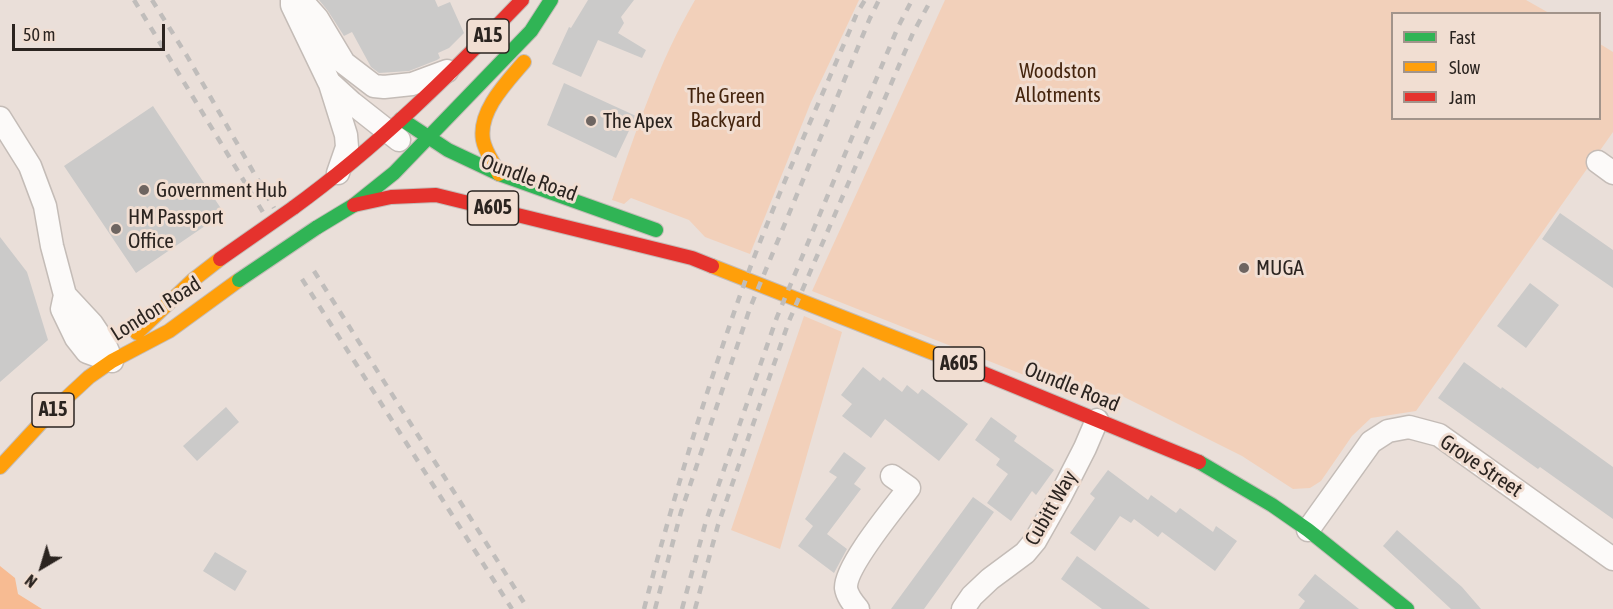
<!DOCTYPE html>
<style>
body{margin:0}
#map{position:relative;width:1613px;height:609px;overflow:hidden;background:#eadfd9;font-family:"Asap Condensed",sans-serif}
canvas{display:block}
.legend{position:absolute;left:1391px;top:12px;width:210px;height:108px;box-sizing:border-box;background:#f1ded2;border:2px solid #a2948b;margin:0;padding:8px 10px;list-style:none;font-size:18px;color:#2b2420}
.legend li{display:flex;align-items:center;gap:12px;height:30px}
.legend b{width:30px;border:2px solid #a2948b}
.north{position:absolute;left:12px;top:537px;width:60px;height:60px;-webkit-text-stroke:4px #f1ded2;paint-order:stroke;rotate:218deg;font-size:16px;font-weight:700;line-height:24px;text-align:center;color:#2b2420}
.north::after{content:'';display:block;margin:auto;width:21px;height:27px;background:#2b2420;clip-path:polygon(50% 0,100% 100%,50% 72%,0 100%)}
.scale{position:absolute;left:12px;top:24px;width:153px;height:27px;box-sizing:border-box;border:3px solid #2b2420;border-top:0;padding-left:8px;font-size:18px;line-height:21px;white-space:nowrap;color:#2b2420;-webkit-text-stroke:4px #f1ded2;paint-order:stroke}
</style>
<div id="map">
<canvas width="1613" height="609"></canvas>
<ul class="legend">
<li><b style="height:8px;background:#30b455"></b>Fast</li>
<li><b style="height:8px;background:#ff9f0a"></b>Slow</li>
<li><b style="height:8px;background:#e5322d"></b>Jam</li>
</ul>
<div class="north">N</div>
<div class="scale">50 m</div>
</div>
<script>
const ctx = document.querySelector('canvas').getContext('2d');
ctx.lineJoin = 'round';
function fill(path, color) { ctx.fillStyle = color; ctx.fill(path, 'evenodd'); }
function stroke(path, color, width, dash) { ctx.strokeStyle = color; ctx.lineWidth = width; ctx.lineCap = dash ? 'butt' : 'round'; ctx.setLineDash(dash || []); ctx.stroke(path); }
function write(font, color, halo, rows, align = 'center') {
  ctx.font = font + ' "Asap Condensed",sans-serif'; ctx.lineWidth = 6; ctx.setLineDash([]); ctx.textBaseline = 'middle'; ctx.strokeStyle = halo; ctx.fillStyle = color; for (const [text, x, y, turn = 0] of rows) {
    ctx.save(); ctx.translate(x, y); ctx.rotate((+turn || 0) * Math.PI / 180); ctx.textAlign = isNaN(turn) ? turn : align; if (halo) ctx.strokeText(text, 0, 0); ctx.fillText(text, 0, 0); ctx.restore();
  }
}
const green = new Path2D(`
 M695,0H859L811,102L750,254L705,237L689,220L631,198L624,204L612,200C636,132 658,63 695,0Z
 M945,0H1526L1549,13L1392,14V118H1600V44L1613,52V132L1416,411L1371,418L1352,436L1321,481L1310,488L1293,489L1242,456L1120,395L1067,392L812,291Z
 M804,316L842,332L780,549L731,530Z`);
const water = new Path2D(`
 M0,566L15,578L18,594L42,609H0Z`);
const building = new Path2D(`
 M319,0H435L438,7L450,2L464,33L449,48L438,53L440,58L437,60L409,71L379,73L371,67L352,32L344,36L328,11Z
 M588,0H634L621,17L624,23L618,33L646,50L642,58L598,40L581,77L552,64L569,27L571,28Z
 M564,83L636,116L616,158L547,125Z
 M153,106L224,213L136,273L64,166Z
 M1560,213L1613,250V288L1542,239Z
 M0,237L27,272L48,340L0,382Z
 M1530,283L1559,305L1526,348L1497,326Z
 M1464,362L1501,389L1502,387L1613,467V519L1540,467L1538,469L1438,398Z
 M863,367L880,381L883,377L902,392L907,385L918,394L922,389L968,424L939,461L885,419L871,438L842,416L852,404L841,395Z
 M226,407L239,422L197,461L183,446Z
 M991,417L1017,436L1014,441L1054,470L1036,495L1032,491L1011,521L987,503L1008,474L996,465L1000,459L975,440Z
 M844,452L866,468L854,484L861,489L827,534L847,549L834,573L798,546L813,526L805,519L837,477L829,472Z
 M1108,470L1148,500L1151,495L1176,513L1180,508L1213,532L1216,526L1237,541L1215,571L1162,532L1158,537L1134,519L1131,523L1120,516L1095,551L1070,533L1095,498L1090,494Z
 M973,497L994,512L924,609H891Z
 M1397,530L1462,587L1481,609H1451L1383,546Z
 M215,552L247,571L235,591L203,571Z
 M1077,556L1150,609H1102L1061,579Z
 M1315,574L1359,609H1299L1305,601L1298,595Z`);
const street = new Path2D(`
 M292,0V5L329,82L352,103L399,140
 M301,0L317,18L344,63L374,86L384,87L412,84L447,71
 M330,84L346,135L347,147L338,173
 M0,118L30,166L45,206L52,246L65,295L92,324L104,342L112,361
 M1598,162L1613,173
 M65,295L62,309L76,338L87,352L112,361
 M1308,530L1371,442L1388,431L1409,427L1439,435L1613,559
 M858,609C853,603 847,596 846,588C845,566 894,508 909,488L892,476
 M963,609L972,596L990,579L1025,553L1035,541L1061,495L1085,448L1097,420`);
const fast = new Path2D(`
 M401,119L448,150L499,174L656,230
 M316,228L354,205L394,173L531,31L551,0
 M1199,462L1272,505L1308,530L1407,609`);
const slow = new Path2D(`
 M499,174C494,163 485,152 483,140C478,111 507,82 524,62
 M712,266L951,360
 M137,333L193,280L220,259
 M0,467L49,414L89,377L112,361L169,331L239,280`);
const jam = new Path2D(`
 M354,205L391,197L436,195L692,258L712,266
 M293,208C377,147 450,75 522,0
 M951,360L1199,462`);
const rail = new Path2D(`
 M134,0L264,214
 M152,0L187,56L274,208
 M314,271L528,609
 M302,279L512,609
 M644,609C671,506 702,404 737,304C771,206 817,109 857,13L865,0
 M655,609L681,512L750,308L870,18L879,0
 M682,609L706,521L777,317L898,27L912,0
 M695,609L718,525L789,321L913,33L931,0`);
const fastBridge = new Path2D(`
 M239,280L316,228`);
const jamBridge = new Path2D(`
 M220,259L293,208`);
const markers = [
 [591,121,6,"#6e6561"],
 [144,190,6,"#6e6561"],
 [116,229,6,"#6e6561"],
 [1244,268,6,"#6e6561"]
];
const shields = [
 [488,36,42],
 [493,208,51],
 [959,364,51],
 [53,410,42]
];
const shieldNames = [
 ["A15",488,36],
 ["A605",493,208],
 ["A605",959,364],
 ["A15",53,410]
];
const parkNames = [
 ["Woodston",1058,71],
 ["Allotments",1058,95],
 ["The Green",726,96],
 ["Backyard",726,120]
];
const poiNames = [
 ["The Apex",603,121],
 ["Government Hub",156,190],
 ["HM Passport",128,217],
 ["Office",128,241],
 ["MUGA",1256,268]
];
const streetNames = [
 ["Oundle Road",529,178,20],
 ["London Road",156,309,-32],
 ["Oundle Road",1072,387,22],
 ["Grove Street",1481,466,34],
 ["Cubitt Way",1051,508,-60]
];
fill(green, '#f2d0ba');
fill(water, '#f7bb92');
fill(building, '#cbcac9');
stroke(street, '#c4bcb7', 25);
stroke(fast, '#c4bcb7', 16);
stroke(slow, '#c4bcb7', 16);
stroke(jam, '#c4bcb7', 16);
stroke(street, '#fcfaf9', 22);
stroke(fast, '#30b455', 14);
stroke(slow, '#ff9f0a', 14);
stroke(jam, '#e5322d', 14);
stroke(rail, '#c0bdbb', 4.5, [8, 8]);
stroke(fastBridge, '#c4bcb7', 16, []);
stroke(jamBridge, '#c4bcb7', 16, []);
stroke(fastBridge, '#30b455', 14);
stroke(jamBridge, '#e5322d', 14);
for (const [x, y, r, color] of markers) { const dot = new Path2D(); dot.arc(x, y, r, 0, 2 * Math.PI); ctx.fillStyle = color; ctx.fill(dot); stroke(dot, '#f1ded2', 2); }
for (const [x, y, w] of shields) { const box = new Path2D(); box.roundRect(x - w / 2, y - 17, w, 34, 4.5); ctx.fillStyle = '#f1ded2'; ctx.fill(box); stroke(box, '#2b2420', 1.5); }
write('bold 20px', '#2b2420', null, shieldNames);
write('21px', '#45250e', '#f1ded2', parkNames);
write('21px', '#2b2420', '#f1ded2', poiNames, 'left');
write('21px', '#2b2420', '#f1ded2', streetNames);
</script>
